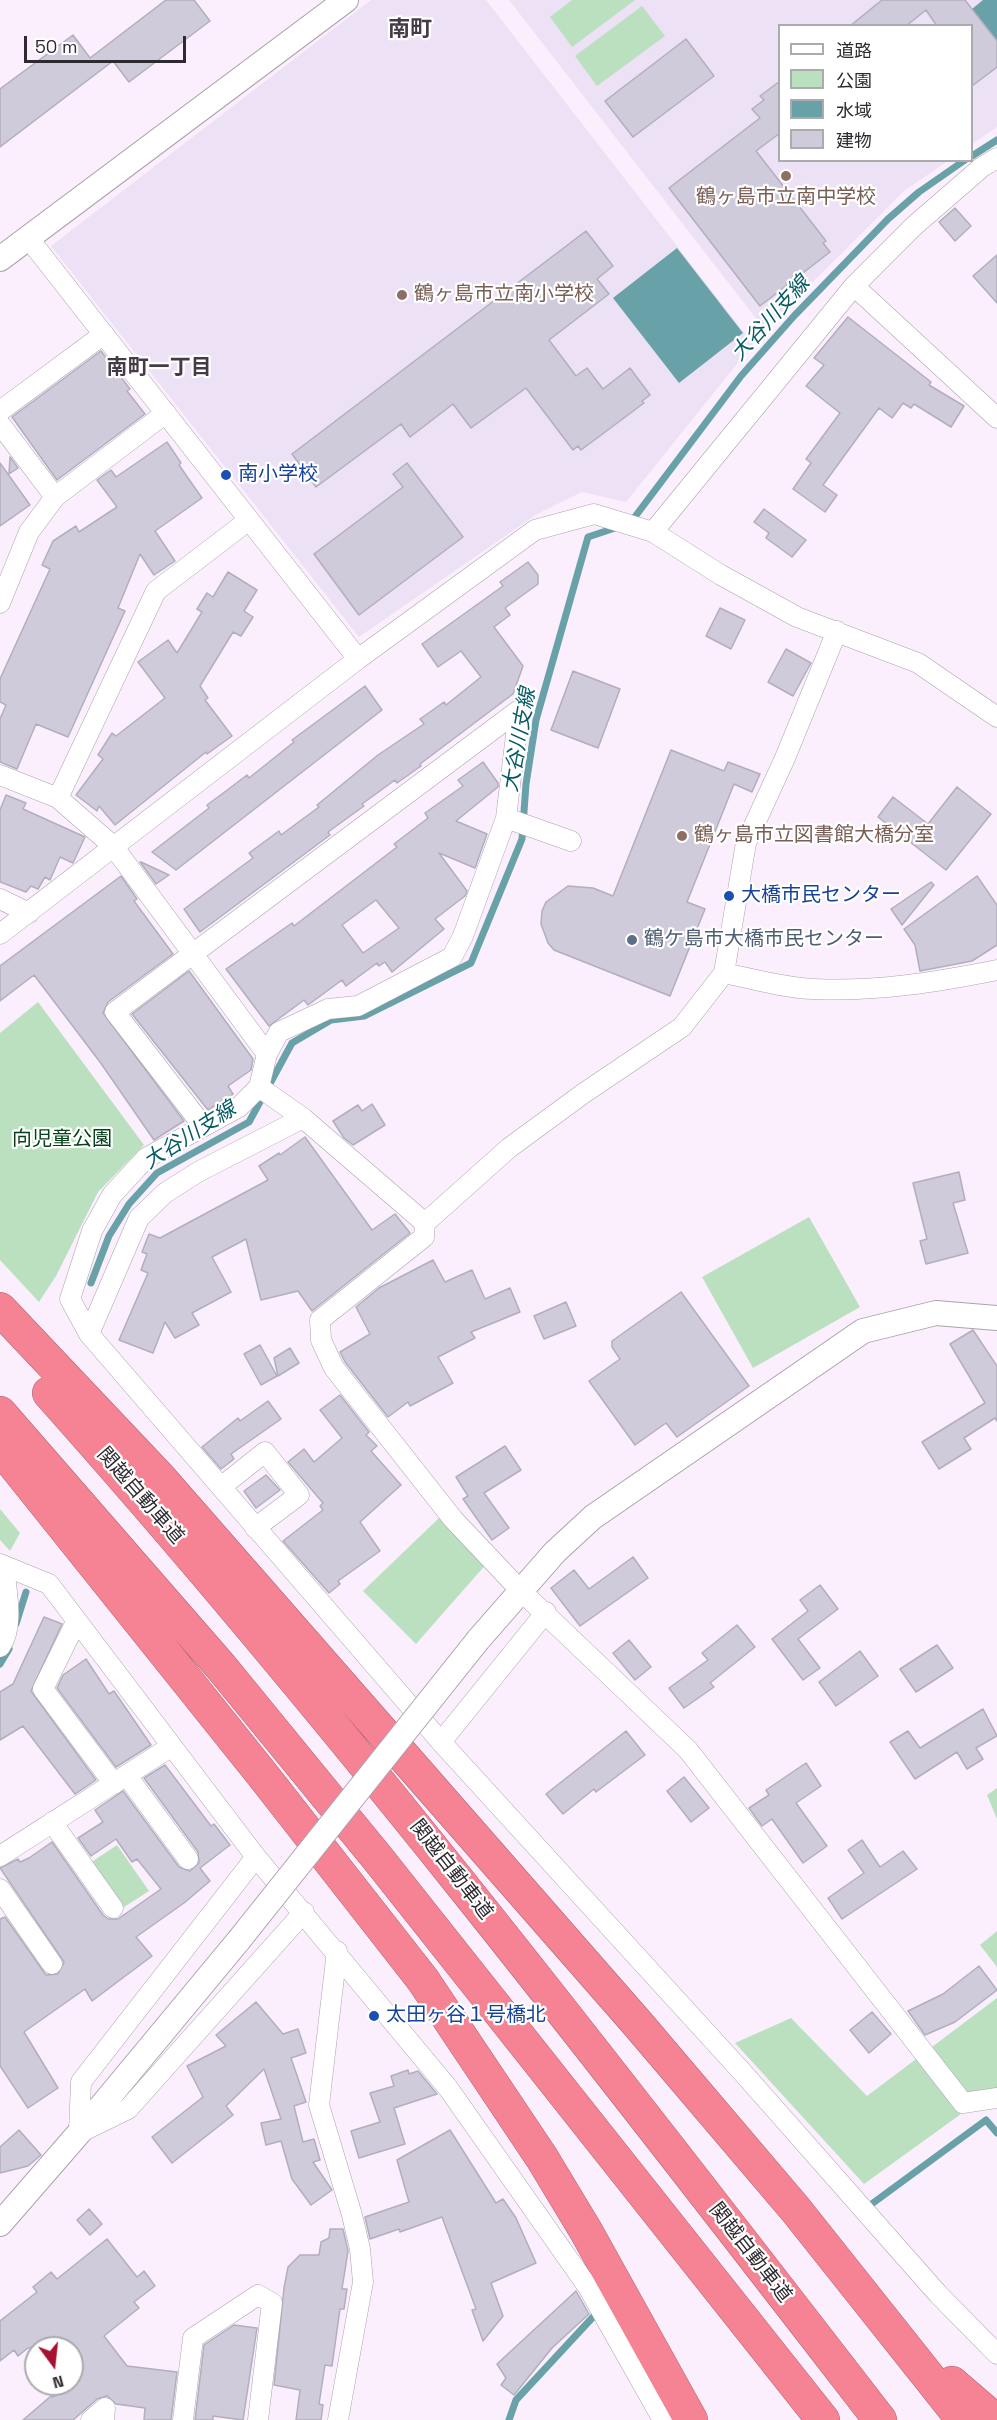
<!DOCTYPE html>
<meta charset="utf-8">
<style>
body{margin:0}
#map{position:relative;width:997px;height:2420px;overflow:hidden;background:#fbeffd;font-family:"Space Grotesk","Noto Sans JP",sans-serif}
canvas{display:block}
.legend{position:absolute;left:778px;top:24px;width:195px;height:138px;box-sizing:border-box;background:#fff;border:2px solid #abaaac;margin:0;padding:8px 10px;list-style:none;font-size:18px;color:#2e2a2f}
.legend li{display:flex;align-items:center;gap:12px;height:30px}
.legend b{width:30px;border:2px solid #abaaac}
.north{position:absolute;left:24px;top:2336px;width:60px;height:60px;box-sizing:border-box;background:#fff;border:2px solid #abaaac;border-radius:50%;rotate:165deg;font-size:16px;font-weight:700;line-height:24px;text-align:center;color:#2e2a2f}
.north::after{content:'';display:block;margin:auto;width:21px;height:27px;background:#a81031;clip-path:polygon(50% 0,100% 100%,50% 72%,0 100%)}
.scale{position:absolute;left:24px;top:36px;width:162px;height:27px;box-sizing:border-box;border:3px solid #2e2a2f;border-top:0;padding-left:8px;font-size:18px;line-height:21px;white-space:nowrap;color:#2e2a2f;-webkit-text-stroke:4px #fff;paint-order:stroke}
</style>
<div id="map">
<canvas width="997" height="2420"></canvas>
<ul class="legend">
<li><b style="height:8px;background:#fff"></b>道路</li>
<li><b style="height:16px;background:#bbe0bf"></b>公園</li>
<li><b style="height:16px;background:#68a1a7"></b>水域</li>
<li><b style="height:16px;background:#cfcbdb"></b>建物</li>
</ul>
<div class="north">N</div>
<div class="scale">50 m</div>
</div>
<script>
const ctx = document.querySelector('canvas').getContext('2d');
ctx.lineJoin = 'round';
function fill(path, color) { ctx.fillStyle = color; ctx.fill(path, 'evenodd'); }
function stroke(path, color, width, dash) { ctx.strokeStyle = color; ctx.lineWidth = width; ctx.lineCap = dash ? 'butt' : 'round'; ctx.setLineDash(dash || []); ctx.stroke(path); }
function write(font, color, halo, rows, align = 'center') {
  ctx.font = font + ' "Space Grotesk","Noto Sans JP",sans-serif'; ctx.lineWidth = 4.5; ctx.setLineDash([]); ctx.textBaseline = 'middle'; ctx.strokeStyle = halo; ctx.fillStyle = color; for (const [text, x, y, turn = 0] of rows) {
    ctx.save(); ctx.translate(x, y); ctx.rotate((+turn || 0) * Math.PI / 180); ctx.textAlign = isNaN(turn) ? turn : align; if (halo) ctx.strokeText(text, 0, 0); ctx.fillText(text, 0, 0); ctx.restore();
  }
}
const education = new Path2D(`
 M371,0H486L753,344L626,502L582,492L537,514L359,637L51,246Z
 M509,0H997V127L972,144V26H780V160L948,161L904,191L765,330Z`);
const green = new Path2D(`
 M572,0H635L572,47L550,17Z
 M642,6L665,36L597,86L575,56Z
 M38,1002L144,1145L98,1192L56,1276L39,1302L0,1260V1033Z
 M809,1217L860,1307L753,1368L702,1277Z
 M0,1509L20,1533L10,1551L0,1540Z
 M440,1517L488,1562L416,1644L363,1591Z
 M997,1788V1819L987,1795Z
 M117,1845L149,1891L121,1909L90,1863Z
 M997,1931V1967L980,1945Z
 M997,1998V2088L864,2184L735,2043L791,2018L867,2096Z`);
const water = new Path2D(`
 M983,0H997V42L972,9Z
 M677,248L743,333L679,383L613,298Z`);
const stream = new Path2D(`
 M972,156L997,140
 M631,522L741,376L794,316L888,219L919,192L965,160
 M91,1283L109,1236L129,1204L157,1173L249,1122L292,1043L331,1020L364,1016L471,963L522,839L526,784L536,720L588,537L618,527
 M16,1624L26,1592
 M0,1664L9,1649
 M873,2203L986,2120L997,2133
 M509,2420L516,2400L593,2317`);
const building = new Path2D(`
 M166,0H194L210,21L129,82L113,61L0,147V89L73,35L90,58Z
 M882,0H965L997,41V67L972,86V26H937L926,10L906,26H850Z
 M686,39L714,76L633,137L605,101Z
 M780,81V133L756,151L826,241L823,243L830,252L760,306L669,188L760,118L752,109L764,100L760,96Z
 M955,208L971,226L955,241L939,222Z
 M586,231L613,266L597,279L609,294L549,340L576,376L587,368L603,389L630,368L650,395L642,401L644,403L581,450L578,446L573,450L526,388L471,428L453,404L410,437L401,424L316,487L292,454Z
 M997,255V303L973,276Z
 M848,317L931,382L929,385L964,406L951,427L914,404L911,408L903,403L892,418L879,408L823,485L837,495L825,512L793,489L811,463L806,459L840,413L806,386L824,365L814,358Z
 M101,351L130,389L127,391L145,414L57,480L12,417Z
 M167,442L181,463L179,465L202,498L155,531L175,561L154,575L140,554L118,608L125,611L68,737L36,724L17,769L0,762V719L6,705L0,702V679L50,569L42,565L53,541L76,526L79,532L117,507L97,480L111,470L116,477Z
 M10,457L18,468L9,474Z
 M0,463L30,505L0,526Z
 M407,463L463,537L359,615L314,554L403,487L393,474Z
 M764,509L806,540L792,557L766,538L769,533L754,522Z
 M528,562L538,575V584L505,608L510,615L494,627L523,666L513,694L420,764L421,766L397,783L395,780L362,804L364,806L328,832L330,835L200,932L184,909L253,858L249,853L279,831L281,835L319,807L317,805L378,755L424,724L420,719L444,702L446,705L481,677L461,651L438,667L422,644L503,586L500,582Z
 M228,572L257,590L244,611L253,617L241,636L233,632L200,686L208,698L205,700L232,736L207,754L206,752L115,825L99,806L97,811L76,795L103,759L98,755L112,733L116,736L165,698L138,662L168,640L177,653L202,612L197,609L207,593L213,597Z
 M720,608L745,620L731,649L706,636Z
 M786,649L811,663L793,696L768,682Z
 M573,671L620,689L598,748L551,730Z
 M365,686L382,710L355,731L176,870L152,852L209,808L207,805L226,791L247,775L249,778L294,742L292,740Z
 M671,750L724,771L728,762L760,774L752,792L734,784L687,902L705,909L670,996L554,950L548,943L541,924L542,911L546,902L568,886L593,888L613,896Z
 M483,762L498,783V787L456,821L487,834L475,868L439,853L467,891L465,896L435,919L444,929L392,972L385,962L379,966L377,963L346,986L342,980L308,1005L304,1000L269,1026L226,969L292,923L294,926L397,847L394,844L428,818L425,813L463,786L458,780ZM376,900L399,928L363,953L342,925Z
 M957,787L991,814L946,870L878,817L893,797L928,824Z
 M6,795L26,803L23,809L85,837L73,863L60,857L50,880L45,877L38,889L31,886L26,892L0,882V810Z
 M140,862H141L169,875L156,884Z
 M121,876L137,899L134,901L173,954L108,1002L103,1013L184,1121L154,1140L100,1062L34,975L0,1001V966Z
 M977,876L997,905V945L972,961L920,971L915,945L904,929Z
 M931,882L934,885L902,925L891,909Z
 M189,971L253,1059L251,1070L228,1086L233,1094L208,1110L132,1014Z
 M372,1104L385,1125L353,1145L344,1138L333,1121L358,1105L362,1111Z
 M305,1137L372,1230L395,1214L410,1233L312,1311L298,1291L261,1300L246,1239L212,1257L231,1292L192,1313L199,1325L175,1338L165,1322L153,1353L119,1340L148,1273L141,1270L147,1254L142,1252L149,1234L160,1238L268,1180L259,1166L279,1153L280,1155Z
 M959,1172L965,1200L953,1203L968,1253L926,1264L920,1241L927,1239L913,1183Z
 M433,1260L445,1282L472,1270L485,1299L510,1288L520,1312L471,1332L475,1338L438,1357L453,1383L410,1406L408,1402L388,1417L345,1362L340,1352L370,1334L356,1307L379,1288Z
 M681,1292L749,1386L677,1437L666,1423L635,1445L589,1381L620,1359L612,1347V1341Z
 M566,1302L576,1326L544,1339L534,1316Z
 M973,1330L997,1366V1421L995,1418L964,1438L971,1449L939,1469L922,1442L985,1403L950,1344Z
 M260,1345L277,1376L261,1385L244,1354Z
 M290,1348L299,1363L278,1376L274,1358Z
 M340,1395L369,1432L366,1435L377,1446L371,1451L401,1485L360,1522L380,1551L338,1581L340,1584L329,1593L283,1541L323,1510L320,1506L323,1503L288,1462L304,1449L314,1462L342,1438L320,1410Z
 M268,1401L281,1419L231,1454L234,1459L221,1469L202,1447L238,1418L240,1421Z
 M505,1446L521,1470L484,1493L509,1528L492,1540L463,1499L468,1496L456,1477Z
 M266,1475L280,1490L256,1508L244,1491Z
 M633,1557L648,1578L580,1626L551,1588L574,1570L589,1589Z
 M820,1585L838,1609L798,1639L820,1668L803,1680L772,1639L808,1611L800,1600Z
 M44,1617L62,1624L31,1691L96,1780L75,1794L23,1726L0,1740V1692L13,1684Z
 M737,1625L755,1647L710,1683L714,1687L684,1708L669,1688L708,1660L702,1653Z
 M629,1640L651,1667L635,1680L613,1653Z
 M937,1645L953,1668L916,1692L900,1669Z
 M860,1651L878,1676L836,1706L819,1682Z
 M86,1659L109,1694L114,1691L151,1745L116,1767L57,1688L63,1675Z
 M983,1709L997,1736L976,1748L983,1759L967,1769L957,1752L915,1779L890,1742L908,1731L920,1748Z
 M626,1731L645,1755L596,1792L594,1789L563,1814L546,1794Z
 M806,1763L821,1786L796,1803L827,1846L803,1863L772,1819L762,1826L749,1808L769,1795L766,1790Z
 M165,1765L211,1826L214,1824L230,1845L200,1868L210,1881L184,1903L136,1937L152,1956L92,2001L85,1989L24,2032L58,2088L28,2108L0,2066V1919L5,1917L46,1975L58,1974L64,1962L0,1868L18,1859L20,1862L29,1858L52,1842L103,1915L108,1919H118L161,1889L137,1859L132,1862L116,1839L91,1856L78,1838L103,1822L95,1810L123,1791L179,1867L190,1871L199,1863L198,1852L144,1778Z
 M684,1777L709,1808L691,1822L667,1791Z
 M862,1840L880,1867L903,1851L917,1869L842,1919L828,1898L864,1873L848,1850Z
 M979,1966L997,1990L955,2022L925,2035L908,2011L943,1994Z
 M256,2002L283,2034L298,2029L306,2053L291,2058L306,2102L294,2106L303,2142L314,2139L320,2160L313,2162L332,2190L311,2205L292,2179L281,2141L266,2145L261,2123L281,2119L264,2069L226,2106L233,2115L172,2163L152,2137L203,2097L187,2066L226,2046L216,2035Z
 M872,2012L891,2034L869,2053L850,2030Z
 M408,2070L409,2074L418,2071L437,2094L394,2108L405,2144L359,2158L351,2131L380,2122L370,2093L394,2086L391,2076Z
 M19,2130L41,2155L28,2166L0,2173V2147Z
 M450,2130L496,2203L503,2199L516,2218L536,2263L491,2283L503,2316L483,2341L472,2310L476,2309L442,2217L400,2232L399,2229L370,2239L365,2217L409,2202L397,2160Z
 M89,2209L102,2224L90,2235L77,2220Z
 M330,2229H343L348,2251L342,2289H347L344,2309H340L332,2366L325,2365L319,2404L323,2405L321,2420H296L300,2390L274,2385L284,2288L288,2267L300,2255H319L321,2242L329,2238Z
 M107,2239L137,2277L144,2271L155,2286L134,2302L139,2308L104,2336L127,2366L177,2372L171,2420H144L145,2408L116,2404L107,2396L97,2399L73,2420H23L51,2396L53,2397L72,2384L81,2373L72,2362V2348H28L18,2356L14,2350L0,2361V2321L37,2292L33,2287L51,2272L57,2279Z
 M576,2291L589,2314L552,2348L514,2395L501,2385L506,2378L497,2364Z
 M234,2325L257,2328L243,2420L213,2416V2420H195L204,2345Z`);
const minor = new Path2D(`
 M29,239L358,659
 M854,286L997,418
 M0,411L104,334
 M0,424L55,497
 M653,532L854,286L914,226L982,167L997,158
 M0,603L29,532L55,497L166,413
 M837,631L785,758L746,843L724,973L682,1027L584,1093L509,1148L425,1223L424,1237L320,1320L321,1340L334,1368L453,1519L520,1590L688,1750L963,2103L997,2098
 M519,710L506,818L463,936L452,957L358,1006L328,1009L279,1032L267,1054L259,1087L239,1107L146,1158L112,1195L92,1231L70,1299L89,1334L441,1742L744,2074L938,2294L997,2354
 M0,775L58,798L113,846L267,1054
 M58,798L156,591L249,520
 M506,818L571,841
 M0,899L29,913
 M0,934L358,659L535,530L594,514L653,532L721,575L797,617L918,663L997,717
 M724,973C753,979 784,988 814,989C875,992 937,982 997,970
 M259,1087L303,1118L425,1223
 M203,1126L115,1012L519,710
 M89,1334L139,1218L165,1193L198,1172L303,1118
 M221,1487L265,1452L299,1495L255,1528
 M0,1564L49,1584L256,1857L448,2088L588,2287L663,2420
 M76,1622L43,1689L114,1784
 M0,1647C15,1626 6,1590 4,1567
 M441,1742L546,1612
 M127,1776L188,1859
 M52,1822L113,1908
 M0,1856L172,1746
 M256,1857L81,2082L79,2133L128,2109L304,1912
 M0,1889L52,1964
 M337,1951L319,2105L352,2215L360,2249L363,2282L338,2420
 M91,2420L105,2408L104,2420
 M183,2420L193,2338L258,2295L272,2303L258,2420`);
const tertiary = new Path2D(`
 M0,259L346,0
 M478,1640L555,1552L593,1517L863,1331L936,1313L997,1318
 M0,2224L79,2133L239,1940`);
const motorway = new Path2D(`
 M0,1309L160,1478L637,2023L796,2210L963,2420
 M49,1393C342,1722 611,2072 880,2420
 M0,1413L222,1668L379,1860L823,2420
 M0,1447L265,1778L423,1980L542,2158L586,2231L691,2420
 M952,2383L995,2420`);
const tertiaryBridge = new Path2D(`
 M239,1940L478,1640`);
const markers = [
 [786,176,6,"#8d6e63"],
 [402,295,6,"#8d6e63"],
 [226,475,6,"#1a4fb4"],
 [682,836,6,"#8d6e63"],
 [729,896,6,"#1a4fb4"],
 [632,940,6,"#5c6f8a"],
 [374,2016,6,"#1a4fb4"]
];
const educationNames = [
 ["鶴ヶ島市立南中学校",786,198,"center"],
 ["鶴ヶ島市立南小学校",414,295],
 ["鶴ヶ島市立図書館大橋分室",694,836]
];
const transitNames = [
 ["南小学校",238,475],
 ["大橋市民センター",741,896],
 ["太田ヶ谷１号橋北",386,2016]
];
const serviceNames = [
 ["鶴ケ島市大橋市民センター",644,940]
];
const parkNames = [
 ["向児童公園",62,1140]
];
const streetNames = [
 ["関越自動車道",140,1496,49],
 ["関越自動車道",451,1870,52],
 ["関越自動車道",750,2253,52]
];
const waterNames = [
 ["大谷川支線",771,319,-48],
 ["大谷川支線",520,740,-80],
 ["大谷川支線",190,1136,-33]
];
const neighbourhoodNames = [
 ["南町一丁目",159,368]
];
const quarterNames = [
 ["南町",410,30]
];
fill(education, '#ede1f5');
fill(green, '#bbe0bf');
fill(water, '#68a1a7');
stroke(stream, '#68a1a7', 7);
fill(building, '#cfcbdb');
stroke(building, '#b2aebe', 1.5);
stroke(minor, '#aca1ae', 21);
stroke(tertiary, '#aca1ae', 26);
stroke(motorway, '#af6470', 34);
stroke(minor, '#fff', 20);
stroke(tertiary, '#fff', 24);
stroke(motorway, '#f58393', 33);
stroke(tertiaryBridge, '#aca1ae', 26, []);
stroke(tertiaryBridge, '#fff', 24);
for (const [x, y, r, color] of markers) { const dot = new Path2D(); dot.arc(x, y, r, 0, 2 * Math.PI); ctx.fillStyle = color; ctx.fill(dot); stroke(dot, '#fff', 2); }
write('20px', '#785e54', '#fff', educationNames, 'left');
write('20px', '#164399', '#fff', transitNames, 'left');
write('20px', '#4e5e75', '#fff', serviceNames, 'left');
write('20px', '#054118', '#fff', parkNames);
write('20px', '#2e2a2f', '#fff', streetNames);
write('italic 21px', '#075c64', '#fff', waterNames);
write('bold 21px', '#443b46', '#fff', neighbourhoodNames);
write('bold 22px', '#443b46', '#fff', quarterNames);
</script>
